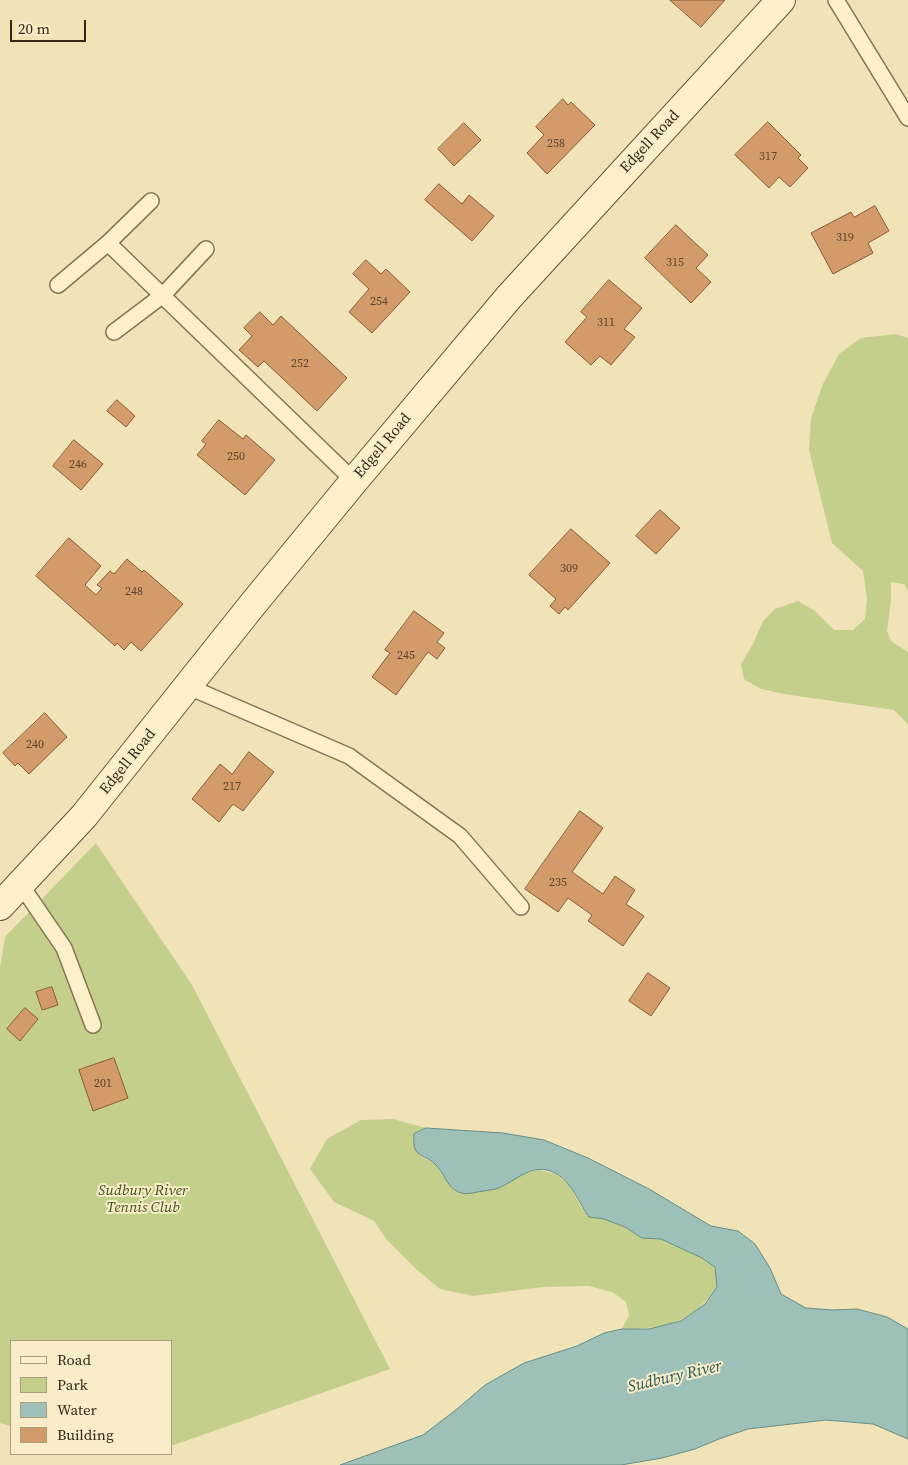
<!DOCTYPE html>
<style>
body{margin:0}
#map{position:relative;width:908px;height:1465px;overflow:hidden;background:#f1e3b8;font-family:"Source Serif 4",serif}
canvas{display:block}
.legend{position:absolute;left:10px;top:1340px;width:162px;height:115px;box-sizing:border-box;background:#f8edc8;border:1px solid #aa9e82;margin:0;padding:6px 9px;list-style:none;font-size:15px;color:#352819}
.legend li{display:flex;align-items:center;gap:10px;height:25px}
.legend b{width:25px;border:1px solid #aa9e82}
.scale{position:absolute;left:10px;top:20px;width:76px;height:22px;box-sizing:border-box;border:2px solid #352819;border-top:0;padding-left:6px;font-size:15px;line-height:18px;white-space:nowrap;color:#352819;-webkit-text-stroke:4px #f8edc8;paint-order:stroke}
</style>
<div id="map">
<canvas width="908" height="1465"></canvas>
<ul class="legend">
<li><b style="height:6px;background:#fcf0cb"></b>Road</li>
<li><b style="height:14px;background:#c4cf8c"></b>Park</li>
<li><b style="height:14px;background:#9dc0b8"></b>Water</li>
<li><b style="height:14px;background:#d39b6a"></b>Building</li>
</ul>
<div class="scale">20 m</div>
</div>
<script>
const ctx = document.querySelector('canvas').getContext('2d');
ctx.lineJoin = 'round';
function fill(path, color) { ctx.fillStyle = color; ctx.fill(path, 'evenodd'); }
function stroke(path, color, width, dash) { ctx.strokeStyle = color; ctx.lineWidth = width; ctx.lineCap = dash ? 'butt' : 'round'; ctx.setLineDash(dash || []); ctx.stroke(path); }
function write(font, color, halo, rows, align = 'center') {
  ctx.font = font + ' "Source Serif 4",serif'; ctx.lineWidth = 4; ctx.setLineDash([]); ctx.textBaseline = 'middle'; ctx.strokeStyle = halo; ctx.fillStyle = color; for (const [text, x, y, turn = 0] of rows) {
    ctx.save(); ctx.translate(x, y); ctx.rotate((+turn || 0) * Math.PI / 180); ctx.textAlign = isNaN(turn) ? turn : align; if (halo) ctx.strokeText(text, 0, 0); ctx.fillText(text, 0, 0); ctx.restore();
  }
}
const green = new Path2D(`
 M896,334L908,338V591L904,584L891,582V599L887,631L891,641L908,652V724L894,710L784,694L761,689L744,679L741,664L753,644L763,621L775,609L798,601L815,611L834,630H853L865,619L867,599L863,571L832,543L809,450L811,418L823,384L839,354L861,338Z
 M96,843L192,985L390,1369L171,1446V1341H11V1426L0,1423V968L5,937Z
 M393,1119L426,1128L414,1134L420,1156L435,1164L454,1190L497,1188L521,1174L539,1170L556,1174L569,1185L580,1205L589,1217L604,1219L625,1227L642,1238L661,1239L702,1258L715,1267L717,1287C689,1325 667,1328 622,1329L629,1315L626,1302L612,1292L589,1286L542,1287L473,1296L440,1289L416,1269L387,1240L374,1221L334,1202L310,1169L327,1139L361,1120Z`);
const water = new Path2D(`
 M426,1128L503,1133L544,1140L588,1158L649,1189L711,1226L738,1231L755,1244L770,1268L781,1294L806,1308L832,1310L857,1309L887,1317L908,1329V1439L873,1424L826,1420L748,1429L719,1439L695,1449L662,1458L621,1465H340L423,1435L457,1409L485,1385L524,1363L577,1346L604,1333L622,1329H649L681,1321L705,1304L717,1287L715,1267L702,1258L661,1239L642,1238L625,1227L604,1219L589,1217C579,1203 572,1183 557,1174C532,1160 516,1182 496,1189C490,1190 483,1191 477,1192C469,1194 462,1195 455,1190C447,1185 443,1172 436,1165C423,1152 412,1160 414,1134Z`);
const building = new Path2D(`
 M670,0H725L701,27Z
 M563,99L568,105L571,102L595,125L547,174L527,153L544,135L536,127Z
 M768,122L801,155L798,158L808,168L790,187L779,177L769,188L735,155Z
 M464,123L481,140L454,166L438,149Z
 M439,184L462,204L469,195L494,216L472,241L425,200Z
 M875,206L889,231L868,243L873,253L833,274L811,233L851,212L854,217Z
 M676,225L708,255L696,268L711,282L691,303L645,258Z
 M366,260L381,274L386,269L410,292L372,333L349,312L369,289L353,274Z
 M609,280L642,308L624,329L635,337L611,365L600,356L591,365L565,342L587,317L581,312Z
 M260,312L273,325L281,316L347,378L317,411L264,361L258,367L239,350L252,336L244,328Z
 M117,400L135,416L126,427L107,411Z
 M219,420L243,439L246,435L275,460L245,495L197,455L206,444L202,441Z
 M74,440L103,464L81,490L53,466Z
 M660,510L680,528L656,554L636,536Z
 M571,529L610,563L568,610L565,607L559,614L550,606L556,599L529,575Z
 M69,538L101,566L85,585L96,595L102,588L97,585L110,571L114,574L127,559L142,572L144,570L183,604L141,651L131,642L124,650L117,643L115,646L36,576Z
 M414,611L444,633L437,642L445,648L437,659L428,652L396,695L372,677L390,653L385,650Z
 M45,713L67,737L29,774L18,763L15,766L3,753Z
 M249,752L274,772L243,811L233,804L219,822L192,799L220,764L232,774Z
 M580,811L603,828L572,872L603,894L615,876L635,890L626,904L644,916L623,946L588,921L592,915L568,898L558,912L525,889Z
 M648,973L670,988L651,1016L629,1001Z
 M52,987L58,1005L42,1010L36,992Z
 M25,1008L38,1019L20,1041L7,1029Z
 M114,1058L128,1098L93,1111L79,1070Z`);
const service = new Path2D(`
 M836,0L908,118
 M151,201L108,243L354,481
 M58,285L108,243
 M114,332L163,295L206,249
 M189,687L349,756L460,836L521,907
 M21,885L64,948L93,1025`);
const secondary = new Path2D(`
 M0,906L84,816L253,604L354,481L509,297L781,0`);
const numberNames = [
 ["258",556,144],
 ["317",768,157],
 ["319",845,238],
 ["315",675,263],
 ["254",379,302],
 ["311",606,323],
 ["252",300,364],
 ["250",236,457],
 ["246",78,465],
 ["309",569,569],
 ["248",134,592],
 ["245",406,656],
 ["240",35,745],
 ["217",232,787],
 ["235",558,883],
 ["201",103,1084]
];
const streetNames = [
 ["Edgell Road",650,142,-47],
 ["Edgell Road",383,446,-50],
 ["Edgell Road",128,762,-51]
];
const parkNames = [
 ["Sudbury River",143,1191],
 ["Tennis Club",143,1208]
];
const waterNames = [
 ["Sudbury River",675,1377,-13]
];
fill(green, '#c4cf8c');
fill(water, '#9dc0b8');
stroke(water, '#658e86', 1);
fill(building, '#d39b6a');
stroke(building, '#895b36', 1);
stroke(service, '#887252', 18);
stroke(secondary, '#695236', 30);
stroke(service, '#fcf0cb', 15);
stroke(secondary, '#fcf0cb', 28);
write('12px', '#5c452d', null, numberNames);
write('15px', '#352819', '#f8edc8', streetNames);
write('italic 15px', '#43531e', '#f8edc8', parkNames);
write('italic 16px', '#265656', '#f8edc8', waterNames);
</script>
